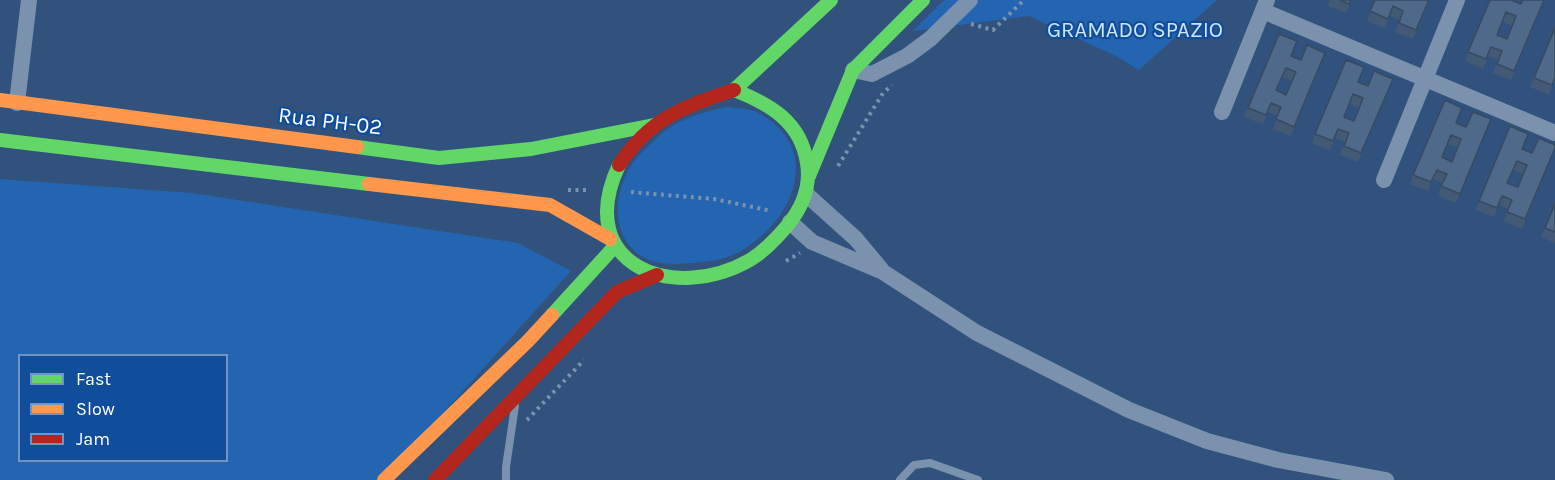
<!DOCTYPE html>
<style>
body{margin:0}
#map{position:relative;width:1555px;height:480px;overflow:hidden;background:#30527c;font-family:Karla,sans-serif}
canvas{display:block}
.legend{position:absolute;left:18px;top:354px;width:210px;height:108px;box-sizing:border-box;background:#104e9c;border:2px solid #7095c4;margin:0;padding:8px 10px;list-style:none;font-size:18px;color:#fff}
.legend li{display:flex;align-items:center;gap:12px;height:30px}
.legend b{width:30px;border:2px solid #7095c4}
</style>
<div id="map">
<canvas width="1555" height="480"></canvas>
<ul class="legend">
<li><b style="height:8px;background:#63d668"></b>Fast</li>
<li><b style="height:8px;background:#ff974d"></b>Slow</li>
<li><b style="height:8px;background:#b3261e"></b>Jam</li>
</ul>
</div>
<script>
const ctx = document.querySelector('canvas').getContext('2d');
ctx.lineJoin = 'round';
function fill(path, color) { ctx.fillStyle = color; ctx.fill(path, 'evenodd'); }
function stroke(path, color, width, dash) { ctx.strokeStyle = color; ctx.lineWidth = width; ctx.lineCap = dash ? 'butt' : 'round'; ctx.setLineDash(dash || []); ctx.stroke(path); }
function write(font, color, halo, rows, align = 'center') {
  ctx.font = font + ' Karla,sans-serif'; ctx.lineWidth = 4.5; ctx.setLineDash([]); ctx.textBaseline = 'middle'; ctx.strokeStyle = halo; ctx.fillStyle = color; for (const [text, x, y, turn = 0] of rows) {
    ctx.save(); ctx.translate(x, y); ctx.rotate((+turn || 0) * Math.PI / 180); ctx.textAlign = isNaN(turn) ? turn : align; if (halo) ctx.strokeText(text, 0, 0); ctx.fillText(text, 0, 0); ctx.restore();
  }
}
const green = new Path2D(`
 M944,0H1217L1139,70L1118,57L1029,16L913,31Z
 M726,107C735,108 749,108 757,112C823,147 796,217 744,249C729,259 709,262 692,263C678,264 665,265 652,261C609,245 611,193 634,161C641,152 652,143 660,135C679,119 702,112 726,107Z
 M0,179L192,193L518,243L571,271L383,480H0ZM20,356H226V460H20Z`);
const path = new Path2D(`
 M971,24L993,30L1024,0
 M838,166L883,93L892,85
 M568,190H588
 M631,192L714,199L772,211
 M786,261L800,253
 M527,420L584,360`);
const lane = new Path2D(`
 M506,480V467L515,406
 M900,480L914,465L930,463L978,480`);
const street = new Path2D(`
 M1263,11L1555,133
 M853,70L872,74L907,56L930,39L970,0
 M17,103L29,0
 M1222,112L1267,0
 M1384,180L1457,0
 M806,194L856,239L881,269
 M790,222L812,242L883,272L977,333L1129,410L1207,441L1278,460L1386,480`);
const fast = new Path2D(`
 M734,90L831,0
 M0,140L369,184
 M357,147L439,158L531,149L654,125
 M619,165C572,265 673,304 750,260C765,251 776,239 787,226C802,208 811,187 807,163C801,122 770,104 734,90
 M809,176L853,70L923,0
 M552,315L615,246`);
const slow = new Path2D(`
 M0,100L357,147
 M369,184L550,205L610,239
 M384,480L528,341L552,315`);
const jam = new Path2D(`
 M619,165C649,119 684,106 734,90
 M435,480L617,292L657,275`);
const wall = new Path2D(`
 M1330,0H1351L1346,13L1328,6Z
 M1375,0H1430L1413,39L1395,32L1400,20L1390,16L1385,28L1367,21Z
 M1490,0L1542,6L1511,80L1493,73L1498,60L1488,56L1483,69L1465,61ZM1503,22L1513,26L1507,39L1497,35Z
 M1555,28V83L1554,82L1549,95L1530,87Z
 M1291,56L1301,60L1322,62L1291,136L1273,129L1278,116L1268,112L1263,124L1244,117L1248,108ZM1282,77L1292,81L1286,95L1277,91Z
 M1393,79L1358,162L1340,155L1345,142L1335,138L1330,151L1312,143L1315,134L1358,82L1368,86ZM1350,104L1359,108L1354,121L1344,117Z
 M1491,119L1456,203L1438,196L1443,183L1433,179L1428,191L1410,184L1413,175L1457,123L1466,127ZM1448,144L1458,148L1452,162L1442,158Z
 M1522,149L1532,153L1555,149L1522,229L1504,221L1508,209L1499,205L1494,217L1476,210L1479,201ZM1513,170L1523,174L1518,187L1508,183Z
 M1555,204V243L1541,237Z`);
const building = new Path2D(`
 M1340,0H1351L1349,4Z
 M1375,0H1429L1416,30L1399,23L1403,11L1393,6L1388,19L1370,11Z
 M1490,0H1511L1521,4L1523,0H1544L1514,71L1497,64L1502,51L1491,47L1486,59L1468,52ZM1506,12L1516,16L1507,39L1497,35Z
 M1555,28V78L1552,85L1534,78Z
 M1279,34L1297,41L1291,56L1301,60L1307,45L1325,53L1294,127L1276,119L1281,107L1271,103L1266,115L1248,108ZM1286,68L1296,72L1286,95L1276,90Z
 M1346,60L1364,67L1358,82L1368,86L1374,71L1393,79L1361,153L1344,146L1349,133L1338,129L1333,141L1315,134ZM1353,94L1363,98L1354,121L1344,117Z
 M1445,100L1462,108L1456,123L1466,127L1473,112L1491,119L1460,194L1441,186L1447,174L1437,170L1431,182L1413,175ZM1451,135L1461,139L1452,162L1442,157Z
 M1510,126L1528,134L1522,149L1532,153L1539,138L1555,145V148L1525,219L1507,212L1512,200L1502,196L1497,208L1479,201ZM1517,161L1527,165L1518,187L1507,183Z
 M1555,204V232L1545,228Z`);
const parkNames = [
 ["GRAMADO SPAZIO",1135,31]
];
const streetNames = [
 ["Rua PH-02",330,122,7]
];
fill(green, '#2465b2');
stroke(path, '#7b92ae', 4, [3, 4.5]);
stroke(lane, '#7b92ae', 8);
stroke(street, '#7b92ae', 16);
stroke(fast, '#63d668', 14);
stroke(slow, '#ff974d', 14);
stroke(jam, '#b3261e', 14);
fill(wall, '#435a77');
fill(building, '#4e698a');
stroke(building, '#374a61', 1.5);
write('22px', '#cde4fe', '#104e9c', parkNames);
write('22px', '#fff', '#104e9c', streetNames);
</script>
